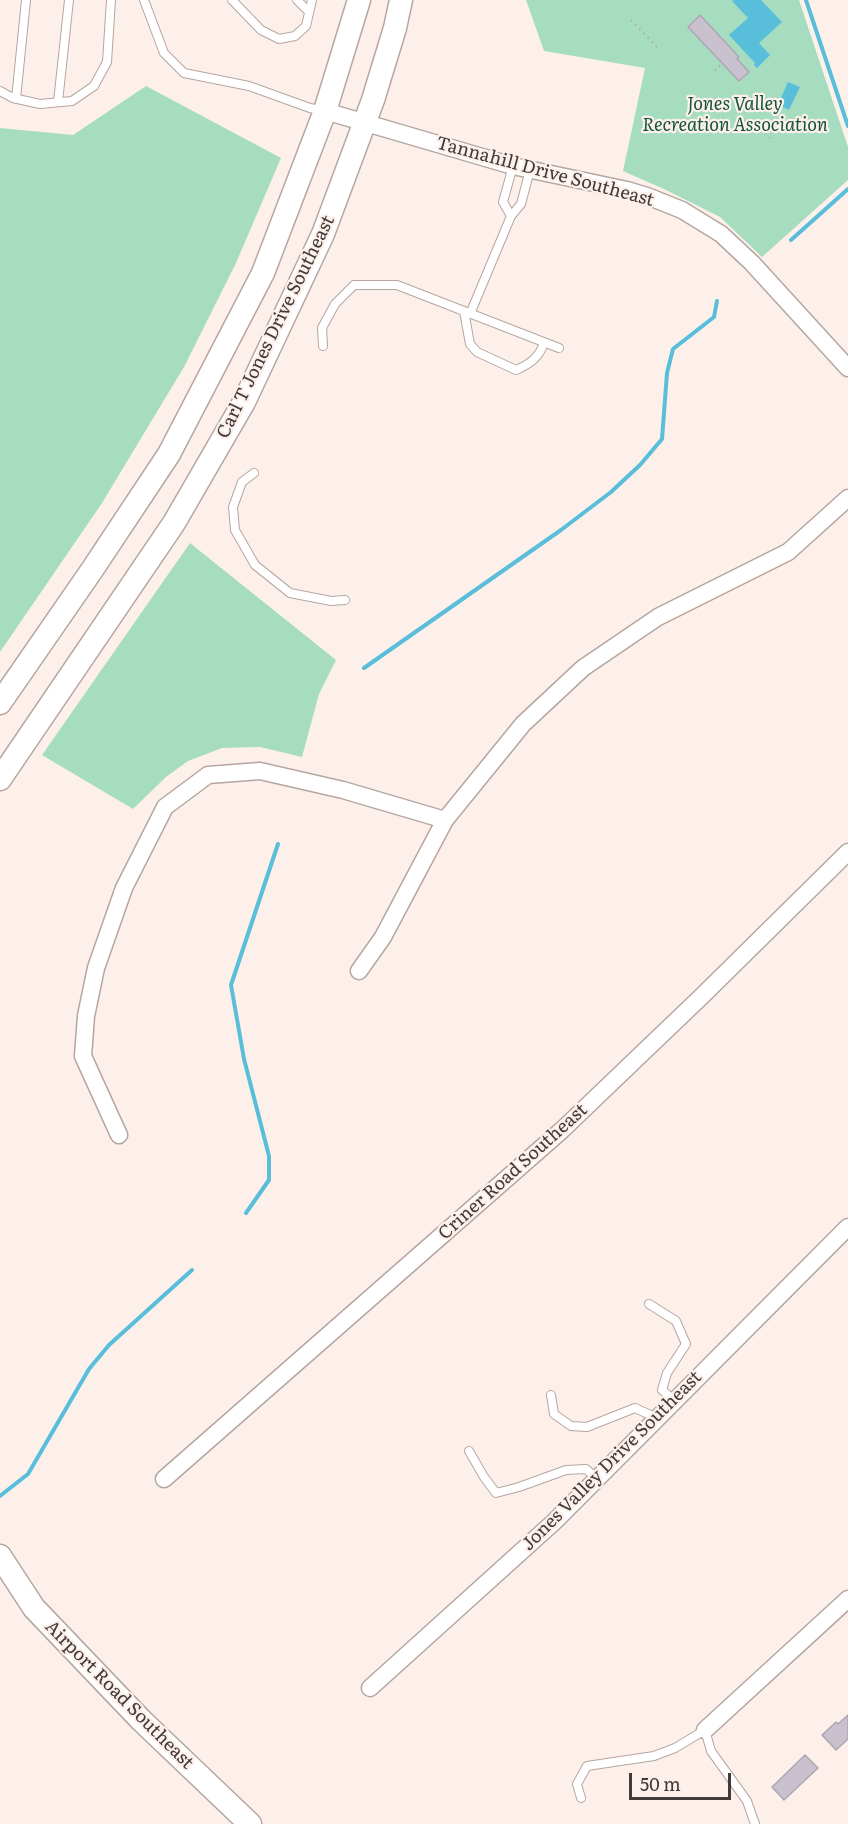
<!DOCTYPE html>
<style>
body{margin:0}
#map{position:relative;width:848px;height:1824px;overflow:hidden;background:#fdf0eb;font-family:Literata,serif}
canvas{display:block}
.scale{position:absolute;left:629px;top:1773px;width:102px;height:27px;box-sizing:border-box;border:3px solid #403a38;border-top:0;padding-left:8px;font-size:18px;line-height:21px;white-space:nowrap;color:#403a38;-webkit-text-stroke:4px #fdf0eb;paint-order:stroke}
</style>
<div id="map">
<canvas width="848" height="1824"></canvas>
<div class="scale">50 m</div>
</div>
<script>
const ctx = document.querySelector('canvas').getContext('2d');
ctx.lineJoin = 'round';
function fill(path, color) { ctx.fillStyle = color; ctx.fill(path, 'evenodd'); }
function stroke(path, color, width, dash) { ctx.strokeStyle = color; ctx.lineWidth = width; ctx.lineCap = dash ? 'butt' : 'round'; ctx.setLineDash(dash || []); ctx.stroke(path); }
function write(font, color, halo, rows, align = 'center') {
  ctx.font = font + ' Literata,serif'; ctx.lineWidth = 4.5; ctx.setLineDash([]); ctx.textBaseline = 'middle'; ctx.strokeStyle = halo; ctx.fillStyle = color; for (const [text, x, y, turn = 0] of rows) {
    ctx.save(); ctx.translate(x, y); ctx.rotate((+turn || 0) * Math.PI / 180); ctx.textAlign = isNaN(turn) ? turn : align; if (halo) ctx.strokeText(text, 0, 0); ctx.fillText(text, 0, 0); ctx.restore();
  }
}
const green = new Path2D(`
 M526,0H799L848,147V180L762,257L720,217L666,190L623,171L645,68L544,51Z
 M146,86L281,158L236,263L184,367L102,503L0,652V128L73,135Z
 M190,543L336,660L319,694L302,757L260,747L222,748L188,761L166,777L133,809L42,755Z`);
const water = new Path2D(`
 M734,0H761L782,22L759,43L770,55L757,68L754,65L755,63L729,35L748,18L732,1Z
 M788,82L800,87L789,110L778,105Z`);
const stream = new Path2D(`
 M806,0L848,126
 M791,240L848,189
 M364,668L561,530L611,492L640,465L662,439L667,373L673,349L714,317L717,301
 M246,1213L269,1180V1156L244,1059L231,985L278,844
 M0,1496L28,1474L89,1369L109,1345L192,1270`);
const building = new Path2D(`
 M700,15L739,57L737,59L749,72L739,81L688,27Z
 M848,1715V1739L836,1750L822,1735L836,1722L838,1724Z
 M805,1755L818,1768L784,1800L772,1787Z`);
const path = new Path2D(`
 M631,20L660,50
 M715,71L722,63
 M739,119C754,122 763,130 773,141`);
const service = new Path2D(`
 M144,0L164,53L184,73L249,86L310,108L325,111
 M232,0L261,30L279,39L295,36L306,26L312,0
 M297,0L309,12
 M0,91L13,98L40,104L72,101L94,86L107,62L111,0
 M16,99L26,0
 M58,102L69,0
 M511,216L503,202L513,166
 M464,311L470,344L477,352L516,370C530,364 540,357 544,342
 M470,314L511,216L521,204L530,170
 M323,346L322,328L335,304L354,285H397L559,348
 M254,473L242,482L233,507L235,530L255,565L290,593L331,601L345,600
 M649,1304L676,1321L686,1344L667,1373L662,1390L674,1400
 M551,1395L554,1414L571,1426L587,1427L635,1408L657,1418
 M469,1451L484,1477L496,1493L519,1487L566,1470L586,1469L597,1479
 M581,1798L577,1784L587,1766L654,1756L675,1748L705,1730L711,1751L747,1801L755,1824`);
const minor = new Path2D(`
 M325,111L513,166L627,190L647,196L682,210L721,234L752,263L848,368
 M359,971L383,937L445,820L523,724L583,668L658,617L788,552L848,498
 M119,1135L83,1056L86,1016L96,968L124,888L165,807L208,775L260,771L343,790L445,820
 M164,1479L562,1130L702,996L848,852
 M370,1688L555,1521L848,1227
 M705,1730L848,1599`);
const secondary = new Path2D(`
 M0,703L92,570L169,454L263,273L325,111L359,0
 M0,779L174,523L244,402L323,234L373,100L395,28L401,0
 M0,1556L34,1608L141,1720L250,1824`);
const parkNames = [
 ["Jones Valley",735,105],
 ["Recreation Association",735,126]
];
const streetNames = [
 ["Tannahill Drive Southeast",545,172,15],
 ["Carl T Jones Drive Southeast",276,327,-64],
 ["Criner Road Southeast",513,1172,-42],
 ["Jones Valley Drive Southeast",612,1461,-45],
 ["Airport Road Southeast",119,1695,45]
];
fill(green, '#a6ddc1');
fill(water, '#58bed9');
stroke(stream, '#58bed9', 4);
fill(building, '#c9c1ce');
stroke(building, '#aea6b2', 1.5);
stroke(service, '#b5a6a0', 10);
stroke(minor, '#b5a6a0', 19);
stroke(secondary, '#b5a6a0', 25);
stroke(path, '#b3a8a4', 2, [1.5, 4.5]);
stroke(service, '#fff', 8);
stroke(minor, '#fff', 16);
stroke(secondary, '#fff', 22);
write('italic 18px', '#12553b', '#fdf0eb', parkNames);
write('18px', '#403a38', '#fdf0eb', streetNames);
</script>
